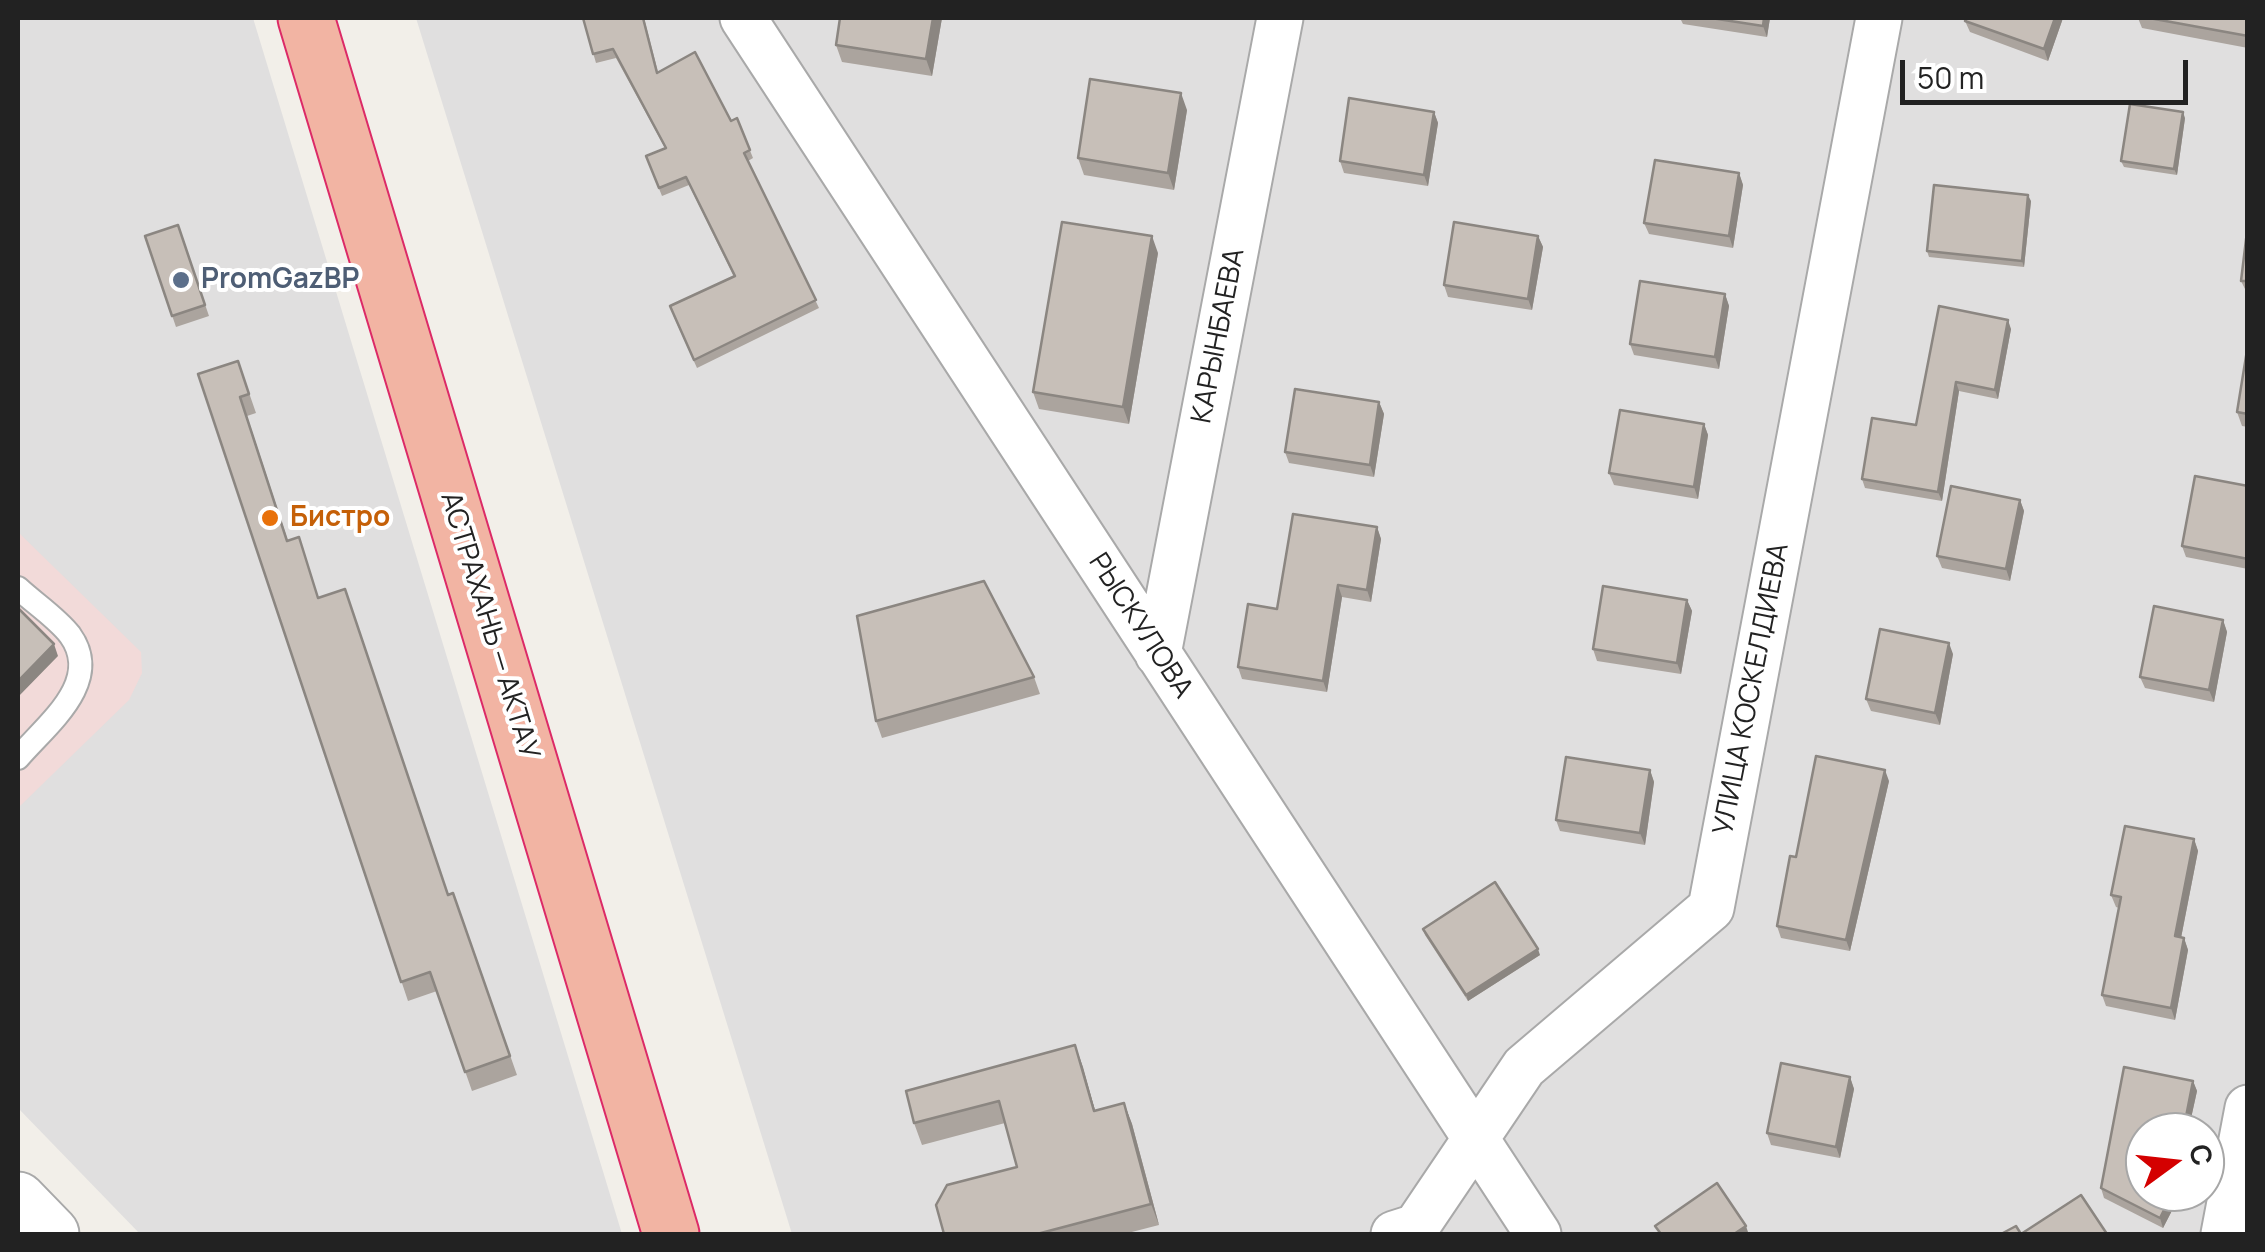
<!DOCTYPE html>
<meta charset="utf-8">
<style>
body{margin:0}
#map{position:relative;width:2265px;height:1252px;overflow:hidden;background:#f2efe9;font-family:Manrope,sans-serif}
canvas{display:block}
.frame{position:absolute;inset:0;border:20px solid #222;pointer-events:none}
.north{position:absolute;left:2125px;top:1112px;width:100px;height:100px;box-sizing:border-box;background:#fff;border:2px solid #a7a7a7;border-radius:50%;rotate:75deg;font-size:28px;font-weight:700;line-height:40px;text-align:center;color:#222}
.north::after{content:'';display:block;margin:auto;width:35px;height:45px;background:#d40000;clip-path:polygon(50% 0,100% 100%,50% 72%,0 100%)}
.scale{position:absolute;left:1900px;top:60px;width:288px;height:45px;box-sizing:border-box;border:5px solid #222;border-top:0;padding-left:12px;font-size:30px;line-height:35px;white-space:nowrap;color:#222;-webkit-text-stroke:8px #fff;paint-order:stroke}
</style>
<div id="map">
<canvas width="2265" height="1252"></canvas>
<div class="frame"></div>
<div class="north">С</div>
<div class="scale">50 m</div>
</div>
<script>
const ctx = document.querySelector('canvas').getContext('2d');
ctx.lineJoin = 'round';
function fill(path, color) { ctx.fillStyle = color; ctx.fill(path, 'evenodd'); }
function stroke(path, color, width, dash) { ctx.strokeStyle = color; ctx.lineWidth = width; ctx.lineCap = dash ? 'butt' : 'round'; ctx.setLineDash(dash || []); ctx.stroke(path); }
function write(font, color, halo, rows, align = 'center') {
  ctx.font = font + ' Manrope,sans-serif'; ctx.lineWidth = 8; ctx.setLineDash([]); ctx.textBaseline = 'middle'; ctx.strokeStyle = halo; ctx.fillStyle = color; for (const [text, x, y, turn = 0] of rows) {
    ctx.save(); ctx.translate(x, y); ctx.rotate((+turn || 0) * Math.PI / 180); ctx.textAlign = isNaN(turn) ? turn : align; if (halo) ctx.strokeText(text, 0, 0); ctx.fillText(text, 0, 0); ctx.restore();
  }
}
const residential = new Path2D(`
 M18,18H253L622,1234H140L18,1108Z
 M416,18H2247V1234H792ZM2145,1132H2205V1192H2145Z`);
const commercial = new Path2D(`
 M18,532L141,652L142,673L129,700L18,808Z`);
const service = new Path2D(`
 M18,588C34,603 57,618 70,635C104,682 46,725 18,758`);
const minor = new Path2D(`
 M743,18L1538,1234
 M1158,654L1280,18
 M1394,1234L1416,1227L1524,1067L1711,908L1879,18
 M2224,1234L2248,1108`);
const tertiary = new Path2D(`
 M18,1200L51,1234`);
const trunk = new Path2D(`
 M306,18L671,1234`);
const wall = new Path2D(`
 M583,18H644L658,72L731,121L737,118L753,158L748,161L819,308L697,368L673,315L734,277L689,185L662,196L646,156L665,148L616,58L596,63Z
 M942,18L932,76L842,62L836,45Z
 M1680,18H1770L1767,37L1683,24Z
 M2063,18L2048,61L1970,32L1965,21Z
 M2138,18H2248V48L2142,28Z
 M1187,110L1174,190L1084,175L1078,158Z
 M1434,112L1438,123L1428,186L1344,173L1340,161Z
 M2185,118L2177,175L2124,167L2121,161Z
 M1739,173L1743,185L1733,248L1649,234L1644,223Z
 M2031,201L2024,267L1929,257L1927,251Z
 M2248,223V295L2241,281Z
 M178,225L209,316L176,327L145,236Z
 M1538,236L1543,247L1532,310L1448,297L1444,285Z
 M1158,253L1129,424L1039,409L1033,392Z
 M1725,294L1729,306L1719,369L1634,355L1630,344Z
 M1939,306L2011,329L1998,399L1959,391L1942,501L1865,488L1862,479L1916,425Z
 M2248,344V427L2242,426L2237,412Z
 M238,361L256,413L247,416L288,541L319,598L449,895L453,893L517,1075L472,1091L437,991L408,1001L198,374Z
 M1379,402L1384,414L1374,477L1289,463L1285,452Z
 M1704,424L1708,435L1698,499L1614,485L1609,473Z
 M2248,486V569L2186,557L2182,546Z
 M2020,500L2024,511L2010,581L1942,568L1937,556Z
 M1377,527L1381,539L1371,602L1342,597L1327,692L1242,679L1238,667L1277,609Z
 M1687,600L1692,611L1681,674L1597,661L1593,649Z
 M2223,620L2227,632L2214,702L2145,688L2140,677Z
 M1953,654L1940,725L1871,711L1866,699Z
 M1034,677L1040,694L882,738L876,721Z
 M1650,770L1654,782L1645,845L1560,831L1556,820Z
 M1889,781L1850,951L1781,938L1777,926L1796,857Z
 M2194,839L2198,851L2181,938H2184L2188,950L2175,1020L2106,1006L2102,995L2119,908L2116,907L2111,895Z
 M1423,929L1540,955L1468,1001L1425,935Z
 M1075,1045L1095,1110L1124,1103L1132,1124L1159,1225L1124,1234H944L1017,1167L1005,1123L922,1145L914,1123Z
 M2124,1067L2193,1081L2197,1091L2188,1132H2145V1192H2179L2180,1195L2163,1228L2104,1198L2101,1188Z
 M1850,1077L1854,1089L1840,1158L1771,1145L1767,1133Z`);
const shadedWall = new Path2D(`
 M933,18H942L932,76L926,59Z
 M1764,18H1770L1767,37L1763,26Z
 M2055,18H2063L2048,61L2044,49Z
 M1181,93L1187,110L1174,190L1168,173Z
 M1434,112L1438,123L1428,186L1424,175Z
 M2183,112L2185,118L2177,175L2174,169Z
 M1739,173L1743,185L1733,248L1729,236Z
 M2028,195L2031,201L2024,267L2022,261Z
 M1152,236L1158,253L1129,424L1123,407Z
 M1538,236L1543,247L1532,310L1528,299Z
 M1725,294L1729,306L1719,369L1715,357Z
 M2008,320L2011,329L1998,399L1995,390Z
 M1956,382L1959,391L1942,501L1938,492Z
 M1379,402L1384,414L1374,477L1370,465Z
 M1704,424L1708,435L1698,499L1694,487Z
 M2020,500L2024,511L2010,581L2006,569Z
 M1377,527L1381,539L1371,602L1367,590Z
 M1338,585L1342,597L1327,692L1323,681Z
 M1687,600L1692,611L1681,674L1677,663Z
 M2223,620L2227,632L2214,702L2209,690Z
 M1949,643L1953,654L1940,725L1935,713Z
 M54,644L58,656L18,697V681Z
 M1650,770L1654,782L1645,845L1640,833Z
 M1885,770L1889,781L1850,951L1846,940Z
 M2194,839L2198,851L2179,948L2175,936Z
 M2184,938L2188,950L2175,1020L2171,1008Z
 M1538,949L1540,955L1468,1001L1466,995Z
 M1075,1045L1083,1067L1101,1132L1094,1111Z
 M1850,1077L1854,1089L1840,1158L1836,1147Z
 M2193,1081L2197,1091L2188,1132H2183Z
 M1124,1103L1132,1124L1159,1225L1151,1204Z
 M2173,1192H2179L2180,1195L2163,1228L2160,1218Z
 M1746,1226L1748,1232L1745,1234H1734Z`);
const building = new Path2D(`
 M583,18H643L657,73L695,52L731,121L737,118L750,150L744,153L816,300L694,360L670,306L735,276L686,177L659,188L646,156L666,148L613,49L593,54Z
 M840,18H933L926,59L836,45Z
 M1711,18H1764L1763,26Z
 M1967,18H2055L2044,49L1965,21Z
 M2149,18H2248V36Z
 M1090,79L1181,93L1168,173L1078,158Z
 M1349,98L1434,112L1424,175L1340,161Z
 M2130,104L2183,112L2174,169L2121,161Z
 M1655,160L1739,173L1729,236L1644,223Z
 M1934,185L2028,195L2022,261L1927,251Z
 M1062,222L1152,236L1123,407L1033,392Z
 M1454,222L1538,236L1528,299L1444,285Z
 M2248,223V281H2241Z
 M178,225L205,305L172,316L145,236Z
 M1640,281L1725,294L1715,357L1630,344Z
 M1939,306L2008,320L1995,390L1956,382L1938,492L1862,479L1872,418L1916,425Z
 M2248,344V414L2237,412Z
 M238,361L249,394L240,397L287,541L299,537L318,598L345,589L448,895L453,893L510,1056L465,1072L430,972L401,982L198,374Z
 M1295,389L1379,402L1370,465L1285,452Z
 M1620,410L1704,424L1694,487L1609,473Z
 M2195,476L2248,486V559L2182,546Z
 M1951,486L2020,500L2006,569L1937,556Z
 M1293,514L1377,527L1367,590L1338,585L1323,681L1238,667L1248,604L1277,609Z
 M984,581L1034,677L876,721L857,616Z
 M1603,586L1687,600L1677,663L1593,649Z
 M2154,606L2223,620L2209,690L2140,677Z
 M18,608L54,644L18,681Z
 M1880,629L1949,643L1935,713L1866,699Z
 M1816,756L1885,770L1846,940L1777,926L1790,856L1796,857Z
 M1566,757L1650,770L1640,833L1556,820Z
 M2125,826L2194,839L2175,936L2184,938L2171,1008L2102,995L2121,897L2111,895Z
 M1495,882L1538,949L1466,995L1423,929Z
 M1075,1045L1094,1111L1124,1103L1151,1204L1037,1234H944L936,1205L947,1185L1017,1167L999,1101L914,1123L906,1091Z
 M1781,1063L1850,1077L1836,1147L1767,1133Z
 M2124,1067L2193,1081L2183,1132H2145V1192H2173L2160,1218L2101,1188Z
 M1717,1183L1746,1226L1734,1234H1661L1655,1226Z
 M2081,1195L2107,1234H2021Z
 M2016,1226L2021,1234H2001Z`);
const markers = [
 [181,280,10,"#5c6f8a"],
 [270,518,10,"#e8710a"]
];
const serviceNames = [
 ["PromGazBP",201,280]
];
const streetNames = [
 ["КАРЫНБАЕВА",1219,336,-79],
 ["АСТРАХАНЬ — АКТАУ",489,626,73],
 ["РЫСКУЛОВА",1140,626,57],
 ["УЛИЦА КОСКЕЛДИЕВА",1752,689,-79]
];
const foodNames = [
 ["Бистро",290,518]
];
fill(residential, '#e0dfdf');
fill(commercial, '#f2dad9');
stroke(service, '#a9a9a9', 26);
stroke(minor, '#a9a9a9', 49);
stroke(tertiary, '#a9a9a9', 59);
stroke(trunk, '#dc2a67', 59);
stroke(service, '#fff', 22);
stroke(minor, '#fff', 45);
stroke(tertiary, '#fff', 55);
stroke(trunk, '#f2b4a3', 55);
fill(wall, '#aba49e');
fill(shadedWall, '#8b8681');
fill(building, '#c7bfb8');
stroke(building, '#8b8681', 2.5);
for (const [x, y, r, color] of markers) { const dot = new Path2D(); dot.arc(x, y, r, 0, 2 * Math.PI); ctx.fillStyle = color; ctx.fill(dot); stroke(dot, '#fff', 4); }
write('bold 28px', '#4e5e75', '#fff', serviceNames, 'left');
write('28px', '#222', '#fff', streetNames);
write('bold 28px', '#c56008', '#fff', foodNames, 'left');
</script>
